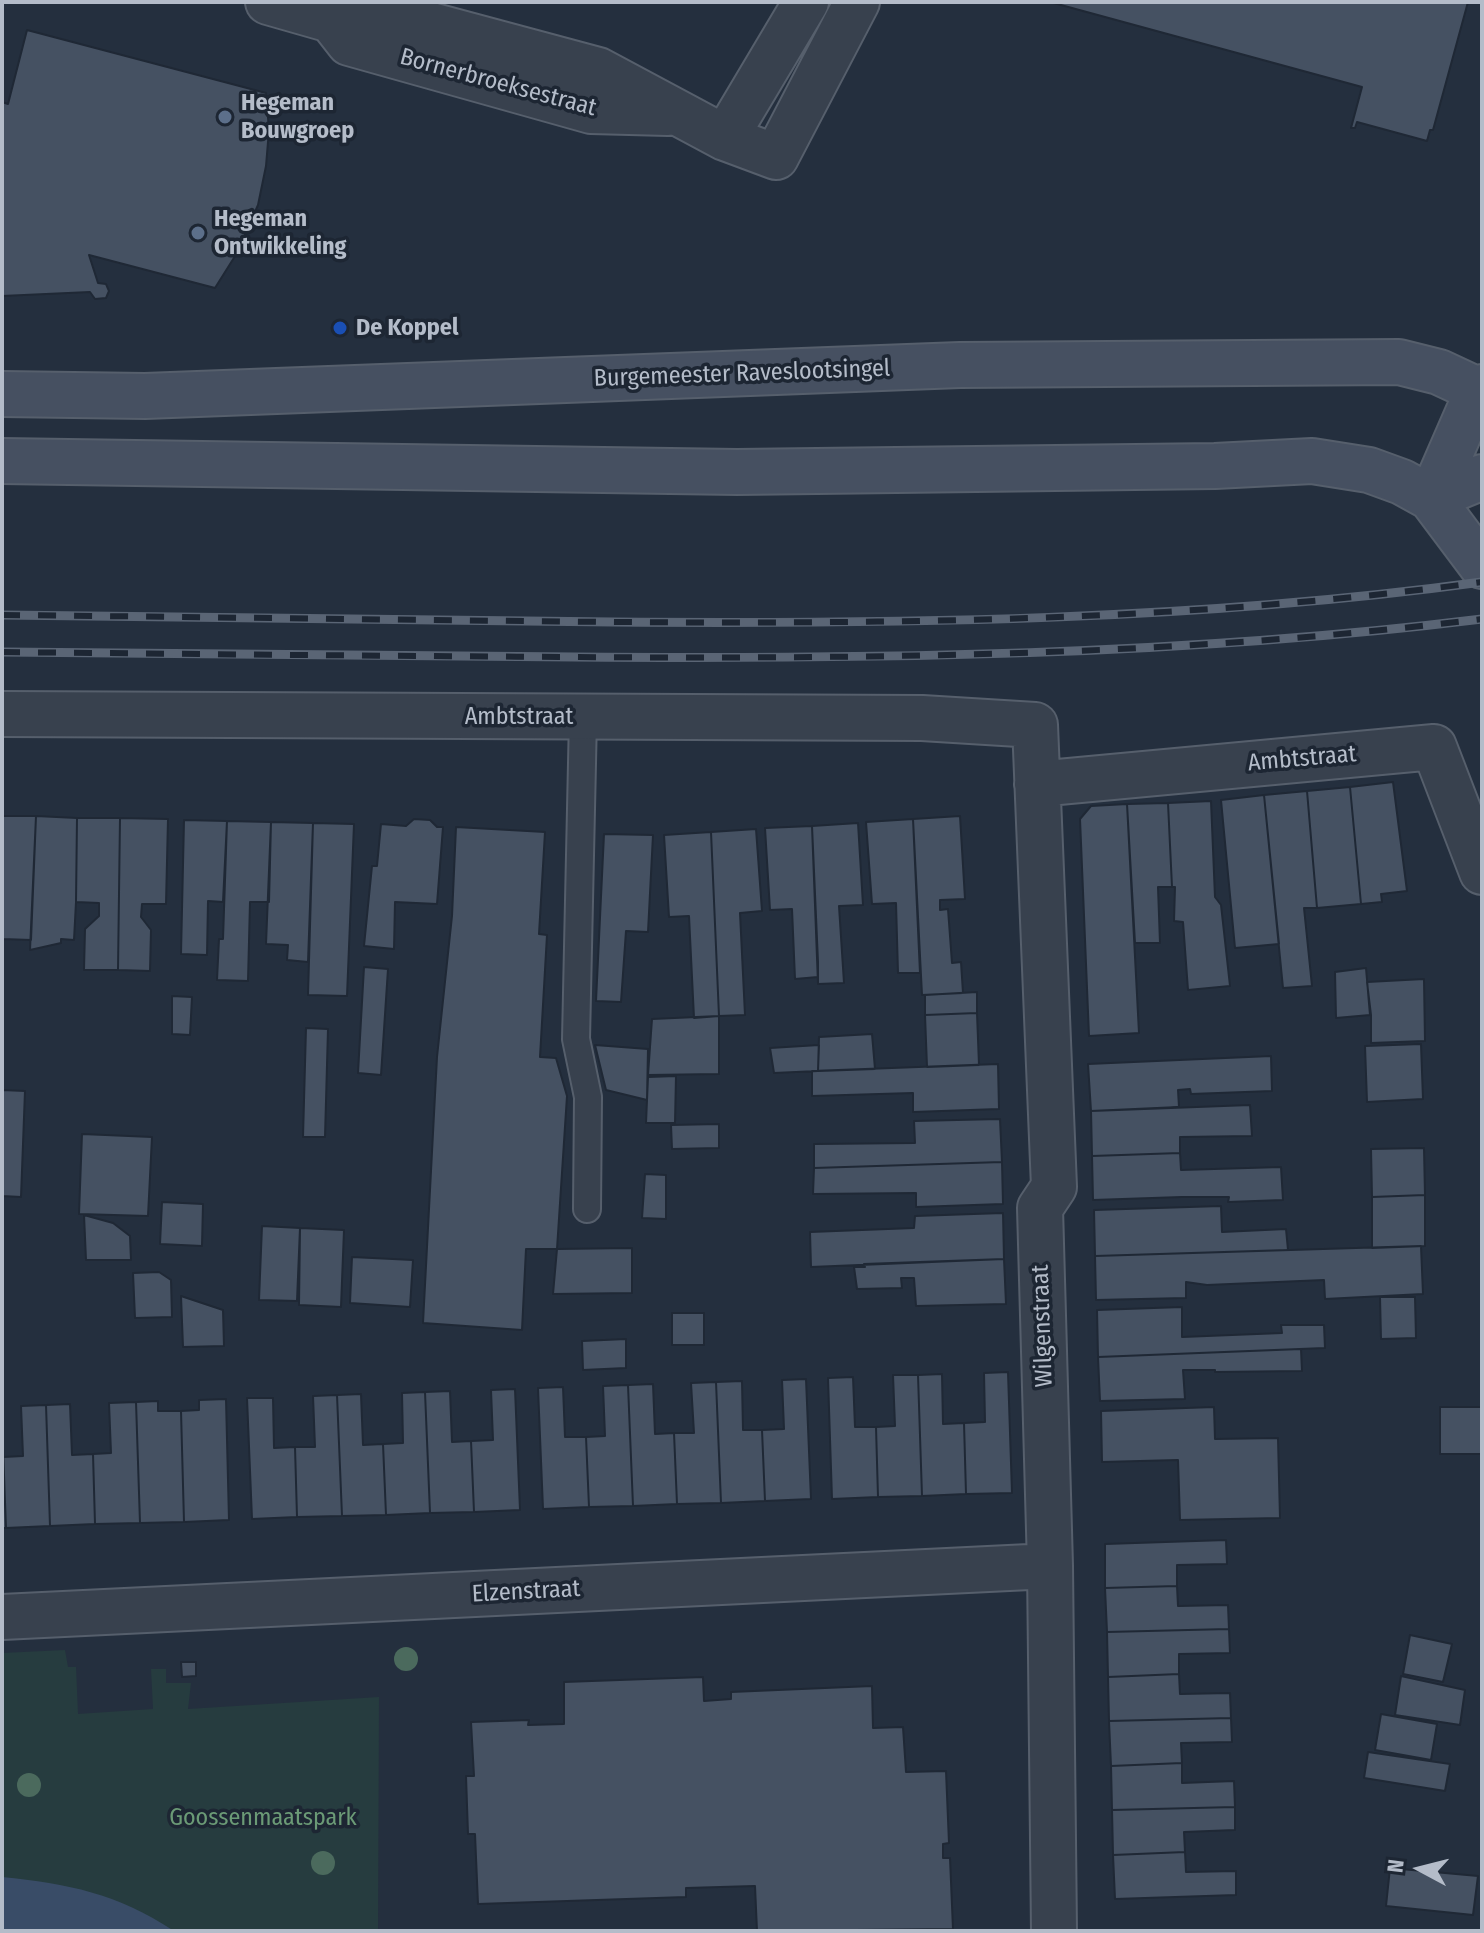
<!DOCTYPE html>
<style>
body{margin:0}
#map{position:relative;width:1484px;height:1933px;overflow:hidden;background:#242f3e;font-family:"Fira Sans Condensed",sans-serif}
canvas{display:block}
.frame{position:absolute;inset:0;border:4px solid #b4bcc9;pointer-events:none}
.north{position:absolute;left:1380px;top:1829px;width:80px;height:80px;-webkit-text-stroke:6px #1d2633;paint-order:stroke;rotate:277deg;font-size:22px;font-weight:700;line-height:32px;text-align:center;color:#b4bcc9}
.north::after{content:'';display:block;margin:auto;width:28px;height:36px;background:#b4bcc9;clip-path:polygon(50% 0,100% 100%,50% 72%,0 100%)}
</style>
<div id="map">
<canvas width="1484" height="1933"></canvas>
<div class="frame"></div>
<div class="north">N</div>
</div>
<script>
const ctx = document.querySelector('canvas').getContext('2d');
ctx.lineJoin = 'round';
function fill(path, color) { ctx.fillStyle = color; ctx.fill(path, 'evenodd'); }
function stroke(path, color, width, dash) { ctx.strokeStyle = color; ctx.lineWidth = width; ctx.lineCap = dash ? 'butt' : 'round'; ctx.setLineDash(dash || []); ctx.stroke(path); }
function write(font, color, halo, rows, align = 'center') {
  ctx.font = font + ' "Fira Sans Condensed",sans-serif'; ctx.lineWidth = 7; ctx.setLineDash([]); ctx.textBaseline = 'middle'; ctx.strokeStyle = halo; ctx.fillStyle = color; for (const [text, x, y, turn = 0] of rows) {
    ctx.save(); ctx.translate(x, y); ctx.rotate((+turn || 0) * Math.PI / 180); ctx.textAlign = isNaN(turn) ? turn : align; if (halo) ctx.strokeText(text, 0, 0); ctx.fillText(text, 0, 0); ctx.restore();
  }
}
const green = new Path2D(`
 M65,1650L68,1667H76L78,1714L153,1709L151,1669H166V1683H191L188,1709L379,1697L378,1931H2V1653Z`);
const water = new Path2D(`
 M2,1877C69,1884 116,1893 174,1931H2Z`);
const building = new Path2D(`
 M1050,2H1468L1433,130H1430L1427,141L1357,122L1355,128H1351L1362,87Z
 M27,30L266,93L269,130L266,166L258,205L237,253L215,288L89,255L98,283L106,284L109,291L106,298L95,299L90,292L2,296V102L8,104Z
 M1393,782L1407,891L1381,894L1382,902L1361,904L1350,787Z
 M1350,787L1361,904L1317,908L1307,791Z
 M1307,791L1317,908H1304L1312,986L1283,988L1264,795Z
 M1264,795L1279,944L1235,948L1221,800Z
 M1211,801L1215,897L1221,905L1230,986L1188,990L1183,922L1174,921L1175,887H1172L1168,803Z
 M1168,803L1172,887H1158L1160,943H1135L1127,804Z
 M1127,804L1139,1033L1089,1036L1080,819L1091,806Z
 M2,816H36L31,940L2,939Z
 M36,816L77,818L76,902L74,940L61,939V943L30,950Z
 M960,816L965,899L940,900V910L948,909L952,963L961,962L963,993L922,995L913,819Z
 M77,818H120L118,970H84L85,929L99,916V903L76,902Z
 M120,818L168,819L166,904H142L141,917L151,930L150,971L118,970Z
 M414,819L430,820L437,827H443L437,904L395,902L394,949L364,946L372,866H377L381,824L406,826Z
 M913,819L920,973H898L896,903L872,904L866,822Z
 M184,820L227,821L223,902L208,901L207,955L181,954Z
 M227,821L271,822L269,902H250L248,981L217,980L219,939H223Z
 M271,822L313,823L308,962L287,960L288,945L266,944Z
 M313,823L354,824L347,996L308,995Z
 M858,823L863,905L839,906L844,983L818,984L812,826Z
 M812,826L818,962V984V977L795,979L792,909L770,910L765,828Z
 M456,827L545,832L539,934L547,935L540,1057L556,1058L567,1096L557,1249H526L522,1330L423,1323L437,1057L452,916Z
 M756,829L762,911L740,913L745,1015L719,1016L711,832Z
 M711,832L719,1016L694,1018L689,916L669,917L664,835Z
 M604,834L653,835L648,932L626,931L621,1002L596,1001Z
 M364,967L388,969L381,1075L358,1073Z
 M1366,968L1370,1015L1336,1018L1335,972Z
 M1424,979L1425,1041L1371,1043V1015L1367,982Z
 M977,992V1013L925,1015V995Z
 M172,996L192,997L190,1035L172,1034Z
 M977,1013L979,1065L927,1067L925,1015Z
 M719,1016V1074L648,1075L652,1019Z
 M306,1028L328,1029L325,1137H303Z
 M872,1034L875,1069L818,1071L819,1037Z
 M1421,1044L1423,1099L1367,1102L1365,1046Z
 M595,1045L648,1049L647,1100L606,1090Z
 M819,1045L818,1071L774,1073L770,1048Z
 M1271,1056L1272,1091L1191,1094L1190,1089L1178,1090L1179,1107L1091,1111L1088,1064Z
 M998,1064L999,1109L913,1112V1093L812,1096V1071Z
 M676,1076L675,1123H646L648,1077Z
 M2,1090L25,1091L21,1197L2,1196Z
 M1250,1105L1252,1136L1180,1137V1153L1092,1156L1091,1111Z
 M1000,1119L1002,1162L814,1168V1144L915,1143L914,1121Z
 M719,1124V1148L672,1149L671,1125Z
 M82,1134L152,1137L148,1216L79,1214Z
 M1424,1148L1425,1195L1372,1197L1371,1149Z
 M1180,1153L1181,1170L1281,1167L1283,1200L1228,1202L1229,1197H1182L1093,1200L1092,1156Z
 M1002,1162L1003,1204L916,1207V1193L813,1194L814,1168Z
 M645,1174L666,1175V1219L642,1218Z
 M1425,1195V1246L1372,1248V1197Z
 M162,1202L203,1204L202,1246L160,1244Z
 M1221,1206L1222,1232L1286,1229L1288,1250L1095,1256L1094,1210Z
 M1003,1213L1004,1259L811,1267L810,1232L914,1228L915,1216Z
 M84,1215L113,1223L130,1236L131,1260H86Z
 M262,1226L300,1228L297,1301L259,1300Z
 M300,1228L344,1230L341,1307L299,1305Z
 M1421,1246L1423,1294L1325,1299L1324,1280L1207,1285L1186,1282V1298L1096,1300L1095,1256Z
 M632,1248V1293L553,1294L557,1249Z
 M352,1257L413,1260L410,1307L350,1303Z
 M1004,1259L1006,1304L916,1306L914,1278H901L902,1288L857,1289L854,1267H865L864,1264Z
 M159,1272L171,1280L172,1317L135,1318L133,1273Z
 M181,1296L223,1310L224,1346L183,1347Z
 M1380,1297H1415L1416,1338L1381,1339Z
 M1182,1307V1337L1282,1333L1281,1325H1324L1325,1348L1098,1357L1097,1310Z
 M672,1313H704V1345H672Z
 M626,1339V1368L583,1370L582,1341Z
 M1301,1349L1302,1371L1215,1372V1370H1183L1185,1399L1100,1401L1098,1357Z
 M1008,1372L1012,1493L966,1494L964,1423L985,1422L984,1373Z
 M942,1374L943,1424L964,1423L966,1494L922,1496L918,1375Z
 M893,1375H918L922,1496L878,1497L876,1427L895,1426Z
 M853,1377L855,1427H876L878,1497L832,1499L828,1378Z
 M806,1379L811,1499L765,1501L762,1430L784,1429L782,1380Z
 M742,1381L743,1430H762L765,1501L721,1503L716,1382Z
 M716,1382L721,1503L677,1504L674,1433H694L691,1383Z
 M653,1384L655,1434L674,1433L677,1504L633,1506L628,1385Z
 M628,1385L633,1506L589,1507L586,1437L605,1436L603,1386Z
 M563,1387L565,1437H586L589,1507L543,1509L538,1388Z
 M515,1389L520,1510L474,1512L471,1441L493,1440L491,1390Z
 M450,1391L452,1442L471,1441L474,1512L430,1513L425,1392Z
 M425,1392L430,1513L386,1515L383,1444L403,1443L402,1393Z
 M361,1394L363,1445L383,1444L386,1515L342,1516L337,1395Z
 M337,1395L342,1516L297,1517L295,1447H315L313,1396Z
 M247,1398H273L274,1448L295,1447L297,1517L252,1519Z
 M226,1399L229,1520L184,1522L181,1411L199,1410V1400Z
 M158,1401V1411H181L184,1522L140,1523L136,1402Z
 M136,1402L140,1523L95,1524L93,1454L111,1453L109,1403Z
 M70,1404L72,1455L93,1454L95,1524L50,1526L46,1405Z
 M46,1405L50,1526L6,1528L3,1457L23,1456L21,1406Z
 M1214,1407L1215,1439L1278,1438L1280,1518L1180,1520L1178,1460L1102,1462L1101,1411Z
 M1440,1407H1482V1454H1440Z
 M2,1422L6,1528H2Z
 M1226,1540L1227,1564L1177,1565V1586L1105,1588V1544Z
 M1177,1586L1178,1606L1228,1605L1229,1629L1107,1632L1105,1588Z
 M1229,1629L1230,1653L1179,1654V1674L1108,1677L1107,1632Z
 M1410,1635L1452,1644L1443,1682L1403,1674Z
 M181,1662H196V1676L182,1677Z
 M1179,1674L1180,1694L1230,1693L1231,1718L1109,1721L1108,1677Z
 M1401,1676L1465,1690L1460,1725L1395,1715Z
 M703,1677L704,1701L731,1699V1692L872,1686L873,1728L903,1727L906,1772L946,1771L949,1843L943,1844V1858H950L953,1929L757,1931L755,1886L686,1888V1897L478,1904L475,1834H468L466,1776H474L471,1722L529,1720L528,1725L564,1724V1682Z
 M1381,1714L1437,1724L1431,1760L1375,1750Z
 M1231,1718L1232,1742L1181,1743L1182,1763L1111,1766L1109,1721Z
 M1368,1752L1450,1764L1445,1791L1364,1778Z
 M1182,1763V1783L1234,1781L1235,1807L1112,1810L1111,1766Z
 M1235,1807V1830L1184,1832L1185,1852L1113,1855L1112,1810Z
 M1185,1852L1186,1872L1236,1871V1895L1115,1899L1113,1855Z
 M1390,1868L1478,1876L1473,1915L1386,1906Z`);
const lane = new Path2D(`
 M583,717L576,1039L588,1097L587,1209`);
const street = new Path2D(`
 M268,2L331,20L364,7L598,70L725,138L776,157L857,2
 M331,20L349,43L591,111L668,113
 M725,138L806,2
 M2,714L922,718L1035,725L1054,1187L1040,1208L1050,1566L1054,1931
 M1037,784L1434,747L1482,872
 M2,1617L1050,1566`);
const secondary = new Path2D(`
 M2,394L145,396L960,365L1399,362L1439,372L1482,392
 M2,461L737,472L1215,466L1312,461L1369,470L1402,482L1431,498L1482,566
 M1431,498L1478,390L1482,387
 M1431,498L1482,477`);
const rail = new Path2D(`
 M2,615C206,617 409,620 613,622C903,624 1194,621 1482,582
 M2,652C193,654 384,656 575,657C879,659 1181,656 1482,619`);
const trees = [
 [406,1659],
 [29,1785],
 [323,1863]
];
const markers = [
 [225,117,8,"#5c6f8a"],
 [198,233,8,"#5c6f8a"],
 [340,328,8,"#1a4fb4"]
];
const streetNames = [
 ["Bornerbroeksestraat",498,83,15],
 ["Burgemeester Raveslootsingel",742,374,-2],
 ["Ambtstraat",519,717],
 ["Ambtstraat",1302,759,-5],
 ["Wilgenstraat",1043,1326,-92],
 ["Elzenstraat",526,1592,-3]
];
const poiNames = [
 ["Hegeman",241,103],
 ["Bouwgroep",241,131],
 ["Hegeman",214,219],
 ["Ontwikkeling",214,247],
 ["De Koppel",356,328]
];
const parkNames = [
 ["Goossenmaatspark",263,1818]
];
fill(green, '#263c3f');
fill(water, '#394c67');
fill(building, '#455162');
stroke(building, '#1f2835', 2);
stroke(lane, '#565f6c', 30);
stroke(street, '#565f6c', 48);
stroke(secondary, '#565f6c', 48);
stroke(lane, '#38414e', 26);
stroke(street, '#38414e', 44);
stroke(secondary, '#465061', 44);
stroke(rail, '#5a6575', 9);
stroke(rail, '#1d2633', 6, [18]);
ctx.fillStyle = '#4b6a5d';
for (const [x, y] of trees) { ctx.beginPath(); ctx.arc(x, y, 12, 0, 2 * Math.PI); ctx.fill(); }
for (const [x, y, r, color] of markers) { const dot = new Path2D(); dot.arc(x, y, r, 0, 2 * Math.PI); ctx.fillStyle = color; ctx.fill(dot); stroke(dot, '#1d2633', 3); }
write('24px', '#b4bcc9', '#1d2633', streetNames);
write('bold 24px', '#b4bcc9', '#1d2633', poiNames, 'left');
write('24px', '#6b9a76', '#1d2633', parkNames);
</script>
